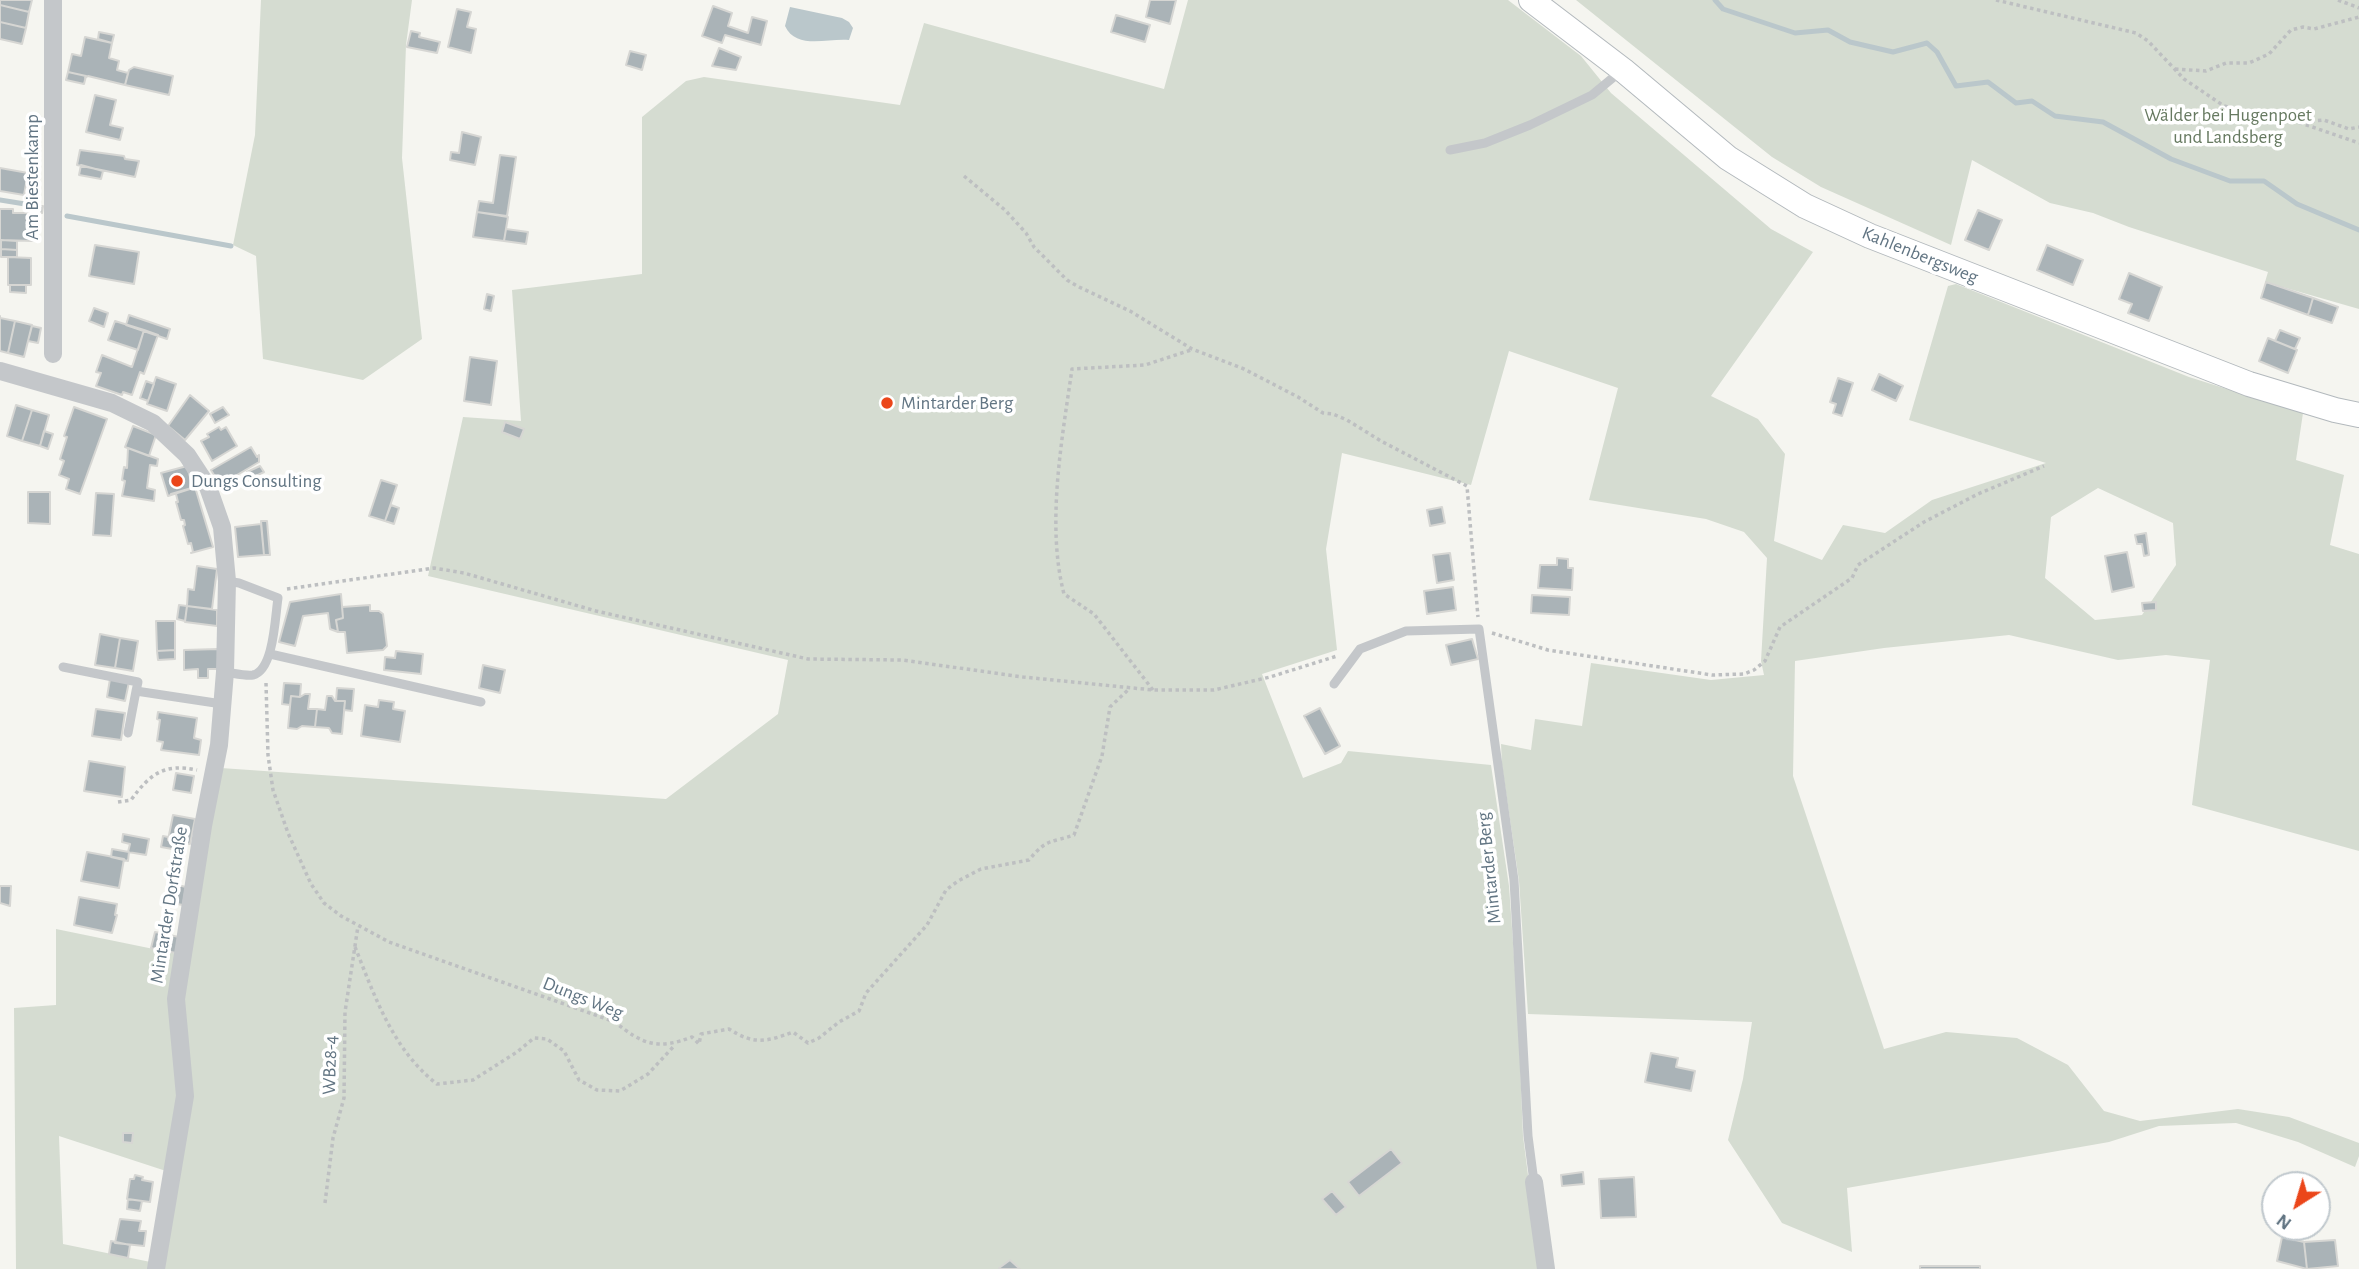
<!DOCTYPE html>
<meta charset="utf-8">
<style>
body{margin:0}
#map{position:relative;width:2359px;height:1269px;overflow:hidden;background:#f5f5f0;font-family:"Alegreya Sans",sans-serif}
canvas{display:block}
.north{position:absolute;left:2261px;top:1171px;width:70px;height:70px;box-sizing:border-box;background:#fff;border:2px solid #c0c8cd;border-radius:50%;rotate:217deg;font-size:19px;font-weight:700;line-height:28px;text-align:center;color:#627583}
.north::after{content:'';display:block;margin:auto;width:24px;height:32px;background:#eb461a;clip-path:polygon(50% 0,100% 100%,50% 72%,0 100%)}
</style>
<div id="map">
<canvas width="2359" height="1269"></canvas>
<div class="north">N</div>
</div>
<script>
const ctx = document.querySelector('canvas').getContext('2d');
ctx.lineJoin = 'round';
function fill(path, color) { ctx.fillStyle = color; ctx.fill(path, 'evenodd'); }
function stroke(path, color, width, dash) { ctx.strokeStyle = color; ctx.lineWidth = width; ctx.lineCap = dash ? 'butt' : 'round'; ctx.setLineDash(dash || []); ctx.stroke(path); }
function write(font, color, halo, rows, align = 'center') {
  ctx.font = font + ' "Alegreya Sans",sans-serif'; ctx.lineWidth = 7; ctx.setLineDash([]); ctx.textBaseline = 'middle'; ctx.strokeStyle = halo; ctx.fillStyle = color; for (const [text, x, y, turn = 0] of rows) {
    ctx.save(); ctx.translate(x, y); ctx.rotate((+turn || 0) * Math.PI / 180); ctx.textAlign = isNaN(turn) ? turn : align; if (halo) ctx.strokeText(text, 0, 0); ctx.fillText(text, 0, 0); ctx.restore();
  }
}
const green = new Path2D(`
 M261,0H412L406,45L402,158L422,339L363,380L263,359L256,256L233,245L255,135Z
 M1188,0H1508L1581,56L1611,93L1771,229L1813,252L1711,396L1758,419L1785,454L1774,541L1822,560L1843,525L1885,533L1932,500L2046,463L1909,420L1948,286L1956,284L2189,377L2303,413L2296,460L2344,475L2330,545L2359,554V851L2192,805L2210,660L2166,655L2118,660L2009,635L1884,648L1795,661L1793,776L1884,1049L1946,1032L2017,1038L2068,1065L2104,1111L2140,1121L2238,1109L2289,1117L2359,1143V1156L2355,1167L2298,1142L2236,1123L2159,1126L2109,1142L1847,1188L1852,1252L1782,1223L1728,1140L1743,1079L1752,1022L1528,1014L1519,881L1502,765L1501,744L1531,750L1535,719L1582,726L1591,663L1711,680L1764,675L1761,661L1767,558L1744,532L1706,519L1589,500L1618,388L1509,351L1471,485L1342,453L1326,549L1337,650L1262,674L1303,778L1341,763L1348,751L1491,765L1509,886L1518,1013L1523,1136L1540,1269H16L14,1008L56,1005V929L178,954L221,768L666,799L778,714L788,660L428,576L463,417L521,421L512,290L642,274V117L686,81L704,77L900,105L924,23L1164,89ZM2098,488L2173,523L2176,565L2142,615L2095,620L2045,578L2051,517ZM59,1136L166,1171L165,1265L63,1244Z
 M1576,0H2359V309L2265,282L2268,272L2129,227L2093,213L2050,203L1972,160L1951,245L1821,187L1772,157Z`);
const water = new Path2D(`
 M790,7L842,18L849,22L853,28L849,40C827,38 796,50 785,26Z`);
const stream = new Path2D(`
 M1715,0L1723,9L1795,33L1828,30L1850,42L1893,52L1927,43L1937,52L1956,86L1988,82L2016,103L2032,101L2055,116L2103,122L2171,159L2230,181H2264L2297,204L2359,230
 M0,200L25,204
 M67,216L231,246`);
const building = new Path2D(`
 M0,0H32L29,12L0,5Z
 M1150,0H1176L1170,24L1146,17Z
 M0,5L29,12L26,28L0,22Z
 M713,6L732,13L728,26L748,33L752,17L767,21L761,45L725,35L722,43L702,36Z
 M457,9L471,12L467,27L476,29L471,53L448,47Z
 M1116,15L1150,25L1145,42L1111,32Z
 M0,22L26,28L22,44L0,39Z
 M411,31L420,33L419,37L440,42L437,53L407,47Z
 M99,32L114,35L112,43L98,39Z
 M85,37L112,43L109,58L119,61L117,70L128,73L125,85L88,76L85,78L86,76L68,72L72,54L81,56Z
 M719,48L741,57L736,70L712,66Z
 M630,51L646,55L642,70L626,65Z
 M134,67L173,76L169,95L125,85L129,70Z
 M68,72L86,76L84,84L66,80Z
 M95,95L116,100L110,125L123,128L120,140L86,132Z
 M462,132L481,137L475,165L450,160L451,152L459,153Z
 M80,150L124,156L125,159L139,161L135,177L77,165Z
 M500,155L516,157L507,216L477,212L479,201L493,203Z
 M81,165L103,171L101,179L79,175Z
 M0,168L28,173L24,195L0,191Z
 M28,206H43L42,213H28Z
 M0,209H13V213H34L33,241L0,240Z
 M1978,210L2002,220L1989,250L1965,240Z
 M477,212L508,217L504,241L473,237Z
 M506,229L528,232L526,244L504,241Z
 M1,240L17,241V250L1,249Z
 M95,245L139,252L134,284L89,276Z
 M2047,245L2083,260L2073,285L2037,270Z
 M1,249L17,250V257H1Z
 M8,257L31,258V285H8Z
 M2129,273L2162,287L2149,321L2128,313L2132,304L2119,299Z
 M2266,282L2313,298L2308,315L2261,298Z
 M10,285H26V293L10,292Z
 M487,294L494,296L491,311L484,309Z
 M2313,298L2338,307L2332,323L2308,315Z
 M94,308L108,313L104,327L89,321Z
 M129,315L170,329L167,339L126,325Z
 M0,316V318L15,321L8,353L0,351Z
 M15,321L32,325L24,357L8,353Z
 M115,321L144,330L138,350L108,340Z
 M32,326L41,328L38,343L28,341Z
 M144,330L158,335L144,374L140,372L132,395L123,392L122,395L96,386L101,373L96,372L102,355L132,367Z
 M2280,330L2300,338L2295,349L2275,341Z
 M2268,338L2297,350L2288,373L2259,361Z
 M470,357L497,361L491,405L464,401Z
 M1879,374L1903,386L1896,401L1872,390Z
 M156,377L176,384L167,411L147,404Z
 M1838,378L1853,383L1842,416L1833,413L1836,404L1830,402Z
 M146,381L154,384L148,401L140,398Z
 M190,395L209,411L185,440L168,426Z
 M16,405L32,410L22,441L7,436Z
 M74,407L107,419L80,494L66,489L69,479L59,475L64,461L60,459L67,437L64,436Z
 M223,407L229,415L215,423L210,414Z
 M32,410L49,415L40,446L22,441Z
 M505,422L524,429L520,439L502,432Z
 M133,426L156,435L149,456L125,447Z
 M219,427L221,430L226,427L237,446L212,461L201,441L209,437L207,434Z
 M44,431L53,434L48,449L40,446Z
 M251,447L257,457L259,455V462L220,485L211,470Z
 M128,448L158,459L157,466L150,465L147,488L155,490L154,501L122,496L125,481L122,480L124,467L127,468Z
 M187,466L193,488L168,496L161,473Z
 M260,466L264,472L250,479L247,472Z
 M381,480L397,485L385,521L369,516Z
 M195,487L213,547L191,553L193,552L191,543L188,544L183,526L185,525L184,520H181L176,502H178L176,494H171Z
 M28,492H50V524L28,523Z
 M96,493L114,494L111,536L93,535Z
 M391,505L399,508L394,524L385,521Z
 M1442,507L1445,523L1430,526L1427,510Z
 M261,521H267L270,555H264Z
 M261,524L264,555L238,557L235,527Z
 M2146,533L2149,555L2144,556L2142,544H2137L2135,535Z
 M2127,552L2134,587L2112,592L2105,556Z
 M1450,553L1454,580L1437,583L1433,555Z
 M1557,558L1568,559V568H1573L1572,590L1538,588L1540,565H1557Z
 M197,566L217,569L212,609L187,606L188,589L194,590Z
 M1453,587L1456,610L1427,614L1424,591Z
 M341,594L343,618L336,620L338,632L330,629L328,613L303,616L295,646L279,642L290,602Z
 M1532,595L1570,597L1569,615L1531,613Z
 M2156,602V610L2143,611L2142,603Z
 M179,605L187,606L185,621L177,619Z
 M370,605V611H379L383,614L387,646L383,650L347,653L345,632H338L336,620L343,618L342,607Z
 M187,606L217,610V626L185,622Z
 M156,621H175V650L157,651Z
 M100,634L120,638L115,668L95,665Z
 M120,638L138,641L133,671L115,668Z
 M1472,639L1478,659L1451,665L1446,645Z
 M218,649V669H208V678H198V669L184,670V650Z
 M175,650V659L158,660L157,651Z
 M396,651L423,654L421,674L384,670L385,657L395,658Z
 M483,665L505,670L500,693L479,688Z
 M110,679L129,682L125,701L107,697Z
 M284,683L301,684L300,697L291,696L290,705L282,704Z
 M337,688L354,689L352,711L344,710L345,701H336Z
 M305,694H310L308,709H317L315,727L302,726L297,729L288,728L291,696L300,697Z
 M327,696H332L335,701H345L342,734L332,733L329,728L315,727L317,709L325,710Z
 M379,700L394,702L393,709L405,711L400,742L361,736L365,705L378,707Z
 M1320,708L1340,746L1325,754L1304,716Z
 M96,709L125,713L121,740L92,736Z
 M158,712L197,718L194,738L201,740L199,755L161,750L163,742L157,741L160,720L157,719Z
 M89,761L125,767L122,797L84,791Z
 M176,773L194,776L191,793L173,790Z
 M173,815L195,819L190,844L168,840Z
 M123,834L149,839L146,855L128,852L130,844L122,842Z
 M163,836L168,837V840L179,842L178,850L161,847Z
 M112,849L129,852L128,861L111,857Z
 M87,852L124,859L119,888L81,881Z
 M169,883L186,887L183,905L165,902Z
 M0,886H11L10,906L0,903Z
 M79,897L117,904L115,915H117L112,933L74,925Z
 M155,932L179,937L176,953L151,948Z
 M1651,1053L1678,1058L1676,1067L1695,1071L1691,1091L1645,1082Z
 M123,1133H133L132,1143L123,1142Z
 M1391,1149L1402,1163L1359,1196L1348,1182Z
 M1583,1172L1584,1184L1562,1186L1561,1175Z
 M135,1175L143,1177L142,1180L153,1182L150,1202L127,1199L130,1179H134Z
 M1634,1177L1636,1217L1601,1218L1599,1179Z
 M1332,1191L1346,1207L1336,1215L1322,1199Z
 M128,1199L142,1201L140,1211L127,1209Z
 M120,1219L141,1221L139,1231H146L144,1246L115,1243Z
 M2282,1237L2304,1242L2307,1269L2277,1261Z
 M2335,1240L2338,1266L2307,1269L2304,1242Z
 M111,1241L130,1245L128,1258L109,1254Z
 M1010,1260L1020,1269H1000L999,1268Z
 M1920,1266H1980V1269H1920Z`);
const path = new Path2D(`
 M1996,0L2136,33L2148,41L2184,79L2224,106L2249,113L2289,119L2359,143
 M2338,0L2359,8
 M2175,69L2206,71L2226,63H2249L2269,54L2291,30L2303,27L2314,29L2359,17
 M2304,122L2324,120L2349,129L2359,127
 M964,176L1005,210L1026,233L1034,247L1067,280L1079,287L1130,311L1192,349L1244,369L1298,397L1323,413L1333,414L1347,420L1381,441L1467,486L1478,617
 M287,589L434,568L464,573L596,611L808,659L902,660L1023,677L1153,690H1214L1270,677L1337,656
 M1492,633L1548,650L1712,675L1744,674L1754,670L1765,661L1780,627L1852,578L1858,565L1924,522L1978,494L2044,466
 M266,683L268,755L273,790L288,833L311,884L324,903L341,916L389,942L615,1022C643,1045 658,1050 692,1037L699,1044L701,1034L729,1029C754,1045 766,1042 793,1032L808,1043L819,1038L839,1022L859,1011L866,993L927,925L946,890L958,881L981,869L1029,860C1047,838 1051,843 1074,835L1102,756L1110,707L1130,688
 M1153,690L1094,614L1064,594C1046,525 1062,439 1072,369L1145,365L1191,350
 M118,802L131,800C150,774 164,763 197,770
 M355,947C375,997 393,1050 437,1084L473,1080L517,1052L534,1038L547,1039L564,1051L579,1080L597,1090L620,1091L648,1074L675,1045
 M325,1203L333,1138L344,1098L345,1012L358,926`);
const lane = new Path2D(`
 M1450,150L1485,143L1530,125L1592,95L1621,71
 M270,654L481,702
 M63,667L138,682L136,691L222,704
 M225,672C233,673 245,676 253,675C274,670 275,617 278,598L239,583L227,581
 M1334,684L1360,649L1406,631L1479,629L1514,880L1528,1136L1534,1182
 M128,733L136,691`);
const street = new Path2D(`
 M53,0V354
 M0,371L112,403L153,423L187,455L208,487L222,527L227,581L225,672L219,745L203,826L176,999L185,1096L156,1269
 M1534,1182L1546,1269`);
const secondary = new Path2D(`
 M1531,0L1623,70L1728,158L1805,206L1870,236L2249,384L2335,410L2359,415`);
const markers = [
 [887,403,7,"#eb461a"],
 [177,481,7,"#eb461a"]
];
const parkNames = [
 ["Wälder bei Hugenpoet",2228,115],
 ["und Landsberg",2228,137]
];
const streetNames = [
 ["Am Biestenkamp",32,177,-90],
 ["Kahlenbergsweg",1920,255,22],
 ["Mintarder Berg",1489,868,-96],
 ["Mintarder Dorfstraße",169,905,-81],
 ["Dungs Weg",583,998,22],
 ["WB28-4",330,1065,-88]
];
const poiNames = [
 ["Mintarder Berg",901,403],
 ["Dungs Consulting",191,481]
];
fill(green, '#d5dcd1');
fill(water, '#bac7cb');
stroke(stream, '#bac7cb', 5);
fill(building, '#aab3b7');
stroke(building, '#d6d6d3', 2);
stroke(secondary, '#b3b9bd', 26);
stroke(path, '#bdbfc1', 3.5, [3.5, 3.5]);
stroke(lane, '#c4c7ca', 9);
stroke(street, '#c4c7ca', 18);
stroke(secondary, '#fff', 24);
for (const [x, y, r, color] of markers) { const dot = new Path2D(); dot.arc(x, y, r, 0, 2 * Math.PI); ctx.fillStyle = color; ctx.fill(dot); stroke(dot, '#fff', 2.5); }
write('19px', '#677a61', '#fff', parkNames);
write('19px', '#627583', '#fff', streetNames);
write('19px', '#627583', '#fff', poiNames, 'left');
</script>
